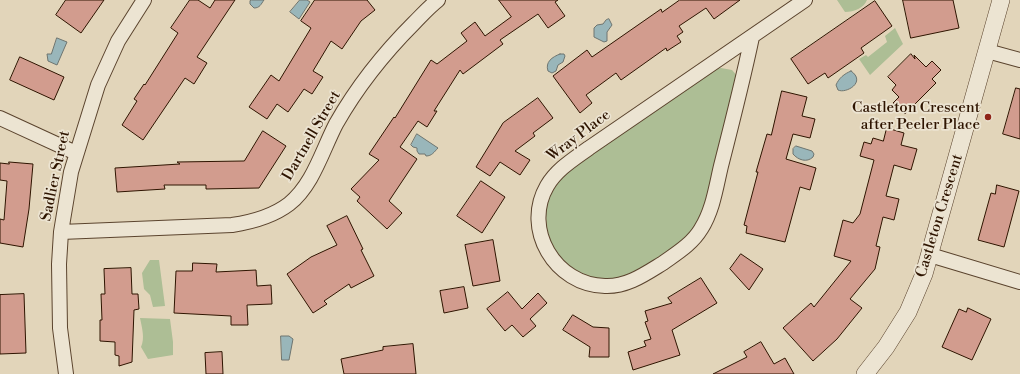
<!DOCTYPE html>
<style>
body{margin:0}
canvas{display:block;background:#e2d5ba}
</style>
<canvas width="1020" height="374"></canvas>
<script>
const ctx = document.querySelector('canvas').getContext('2d');
ctx.lineJoin = 'round';
function fill(path, color) { ctx.fillStyle = color; ctx.fill(path, 'evenodd'); }
function stroke(path, color, width, dash) { ctx.strokeStyle = color; ctx.lineWidth = width; ctx.lineCap = dash ? 'butt' : 'round'; ctx.setLineDash(dash || []); ctx.stroke(path); }
function write(font, color, halo, rows, align = 'center') {
  ctx.font = font + ' "Libre Bodoni",serif'; ctx.lineWidth = 3.5; ctx.setLineDash([]); ctx.textBaseline = 'middle'; ctx.strokeStyle = halo; ctx.fillStyle = color; for (const [text, x, y, turn = 0] of rows) {
    ctx.save(); ctx.translate(x, y); ctx.rotate((+turn || 0) * Math.PI / 180); ctx.textAlign = isNaN(turn) ? turn : align; if (halo) ctx.strokeText(text, 0, 0); ctx.fillText(text, 0, 0); ctx.restore();
  }
}
const green = new Path2D(`
 M837,0H867C864,8 854,12 845,12Z
 M895,28L903,44L870,75L859,59L866,55L868,57L887,42L885,36Z
 M721,68L732,70L739,78L704,212L686,239L636,274L611,280L595,279L569,267L553,249L547,229L546,214L548,201L554,188L561,177L571,169L715,69Z
 M150,260H159L165,306L153,307L150,295L144,289L142,273Z
 M140,318L170,319L173,342V355L148,359L141,347C145,338 142,328 140,318Z`);
const water = new Path2D(`
 M252,0H264C261,4 260,8 254,8L250,4V1Z
 M300,0H307L310,2L299,19L290,12Z
 M609,19L612,25L607,32V41L604,42L594,37V28L597,25L603,24L606,20Z
 M57,38L67,42L57,65L48,61L47,54H51Z
 M560,54H564L565,56L563,62L558,65L556,71L552,73L548,71C545,62 552,57 560,54Z
 M851,71C867,82 846,94 838,90L836,85C839,78 844,74 851,71Z
 M417,134L438,148C434,152 432,156 426,156L425,154H419L417,151V148L413,147L411,145Z
 M796,146L812,151L814,154L813,157C807,163 798,160 793,154V149Z
 M281,336H289L293,339L289,360H282Z`);
const building = new Path2D(`
 M66,0H104L81,33L56,15Z
 M190,0H198L210,8L215,0H235L197,57L207,63L194,84L185,78L143,140L122,125L137,101L134,99L144,84L145,85L178,33L171,28Z
 M315,0H367L375,10L361,21L342,49L331,41L313,71L323,77L312,94L304,89L288,112L277,104L267,119L249,107L271,75L279,81L311,28L301,21Z
 M499,0H558L555,2L565,16L548,28L538,14L500,40L503,44L463,74L460,70L434,111H437L427,127L418,121L400,147L417,159L389,201L402,213L387,229L357,201L360,197L351,189L379,160L369,154L394,117L395,118L431,60L437,64L467,41L461,33L475,22L485,36L511,17Z
 M680,0H740L714,19L706,8L679,26L683,32L677,36L681,42L667,51L666,48L621,80L616,73L586,95L592,103L580,113L553,76L587,50L592,57L661,9L662,12Z
 M903,0H953L959,28L911,38Z
 M875,1L892,26L861,48L864,53L828,78L825,73L808,84L791,59Z
 M911,54L915,59L914,55L926,67L932,61L941,70L932,79L936,83L905,114L893,103L899,97L892,90L896,85L888,77Z
 M20,57L64,77L54,100L10,80Z
 M1016,88L1020,89V139L1003,134Z
 M782,91L807,97L802,116L815,119L810,138L793,134L786,159L816,168L810,190L800,187L785,242L746,233L747,226L744,225L758,172H756L767,134L771,135Z
 M538,98L553,118L533,133L535,136L515,151L530,160L520,175L500,162L490,176L476,167L503,123Z
 M887,128L904,133L901,145L917,149L911,170L894,165L886,196L899,199L894,220L883,217L876,246L880,247L875,269L850,299L862,308L837,339L813,361L783,328L811,303L814,307L851,261L834,256L843,220L853,223L860,214L874,160L860,156L864,142L871,144L873,138L883,141Z
 M263,131L286,146L259,188L206,189V185H164L165,189L117,192L115,168L180,164L177,162L244,161Z
 M9,162L33,164L29,209L23,247L0,243V219L4,220L7,181L0,180V163L9,164Z
 M481,181L505,197L482,233L457,216Z
 M997,185L1019,191L1004,247L978,240L991,193L995,194Z
 M347,216L363,249L361,250L374,276L351,288L349,284L324,301L327,304L313,313L287,274L311,257L337,245L327,226Z
 M493,240L500,281L473,286L465,245Z
 M741,254L763,269L749,290L730,269Z
 M193,263L217,264L216,272L256,270L257,286L271,285L272,304L247,305L248,325H231V316L174,313L176,271H192Z
 M131,268L132,294H138L139,309L134,310L132,362L119,366V356L115,355V342L100,341V320H102L101,294H105L104,269Z
 M701,278L717,303L672,330L680,355L633,370L628,352L646,346L644,341L651,339L645,322L648,321L645,311L672,303L668,298Z
 M464,287L468,308L444,313L440,291Z
 M508,292L522,309L538,293L547,303L530,319L536,326L523,337L512,325L505,331L487,309Z
 M24,294L26,353L0,354V295Z
 M968,308L991,319L972,360L942,347L959,309L966,312Z
 M573,315L593,327L609,328V357H589L590,347L563,330Z
 M761,342L774,364L785,358L794,374H713L747,357L744,352Z
 M413,344L416,374H344L341,359L383,350V347Z
 M222,352L223,374H206L205,353Z`);
const minor = new Path2D(`
 M752,37C743,80 732,123 721,166C716,187 713,210 701,229C692,244 677,253 663,263C645,274 627,287 605,286C555,285 522,229 547,186C557,169 574,159 589,148L805,0
 M987,51L1020,60
 M0,118L76,153
 M61,232L232,225C252,222 272,217 289,204C313,185 322,151 336,124C357,87 384,53 414,23C422,15 429,7 438,0
 M930,255L1020,282
 M66,374L60,328L59,264L61,232L71,172L98,85L118,41L144,0`);
const tertiary = new Path2D(`
 M865,374L886,347L908,312L924,274L1001,0`);
const markers = [
 [988,117,4,"#8f2418"]
];
const poiNames = [
 ["Castleton Crescent",980,108],
 ["after Peeler Place",980,125]
];
const streetNames = [
 ["Dartnell Street",312,136,-60],
 ["Wray Place",579,136,-37],
 ["Sadlier Street",56,176,-78],
 ["Castleton Crescent",940,216,-73]
];
fill(green, '#adbe95');
fill(water, '#99b6ba');
stroke(water, '#6e7570', 1);
fill(building, '#d29c8e');
stroke(building, '#2e1400', 1);
stroke(minor, '#5b442e', 16);
stroke(tertiary, '#5b442e', 18);
stroke(minor, '#ece4d2', 14);
stroke(tertiary, '#ece4d2', 17);
for (const [x, y, r, color] of markers) { const dot = new Path2D(); dot.arc(x, y, r, 0, 2 * Math.PI); ctx.fillStyle = color; ctx.fill(dot); stroke(dot, '#ece4d2', 1.5); }
write('15px', '#2e1400', '#ece4d2', poiNames, 'right');
write('15px', '#2e1400', '#ece4d2', streetNames);
</script>
